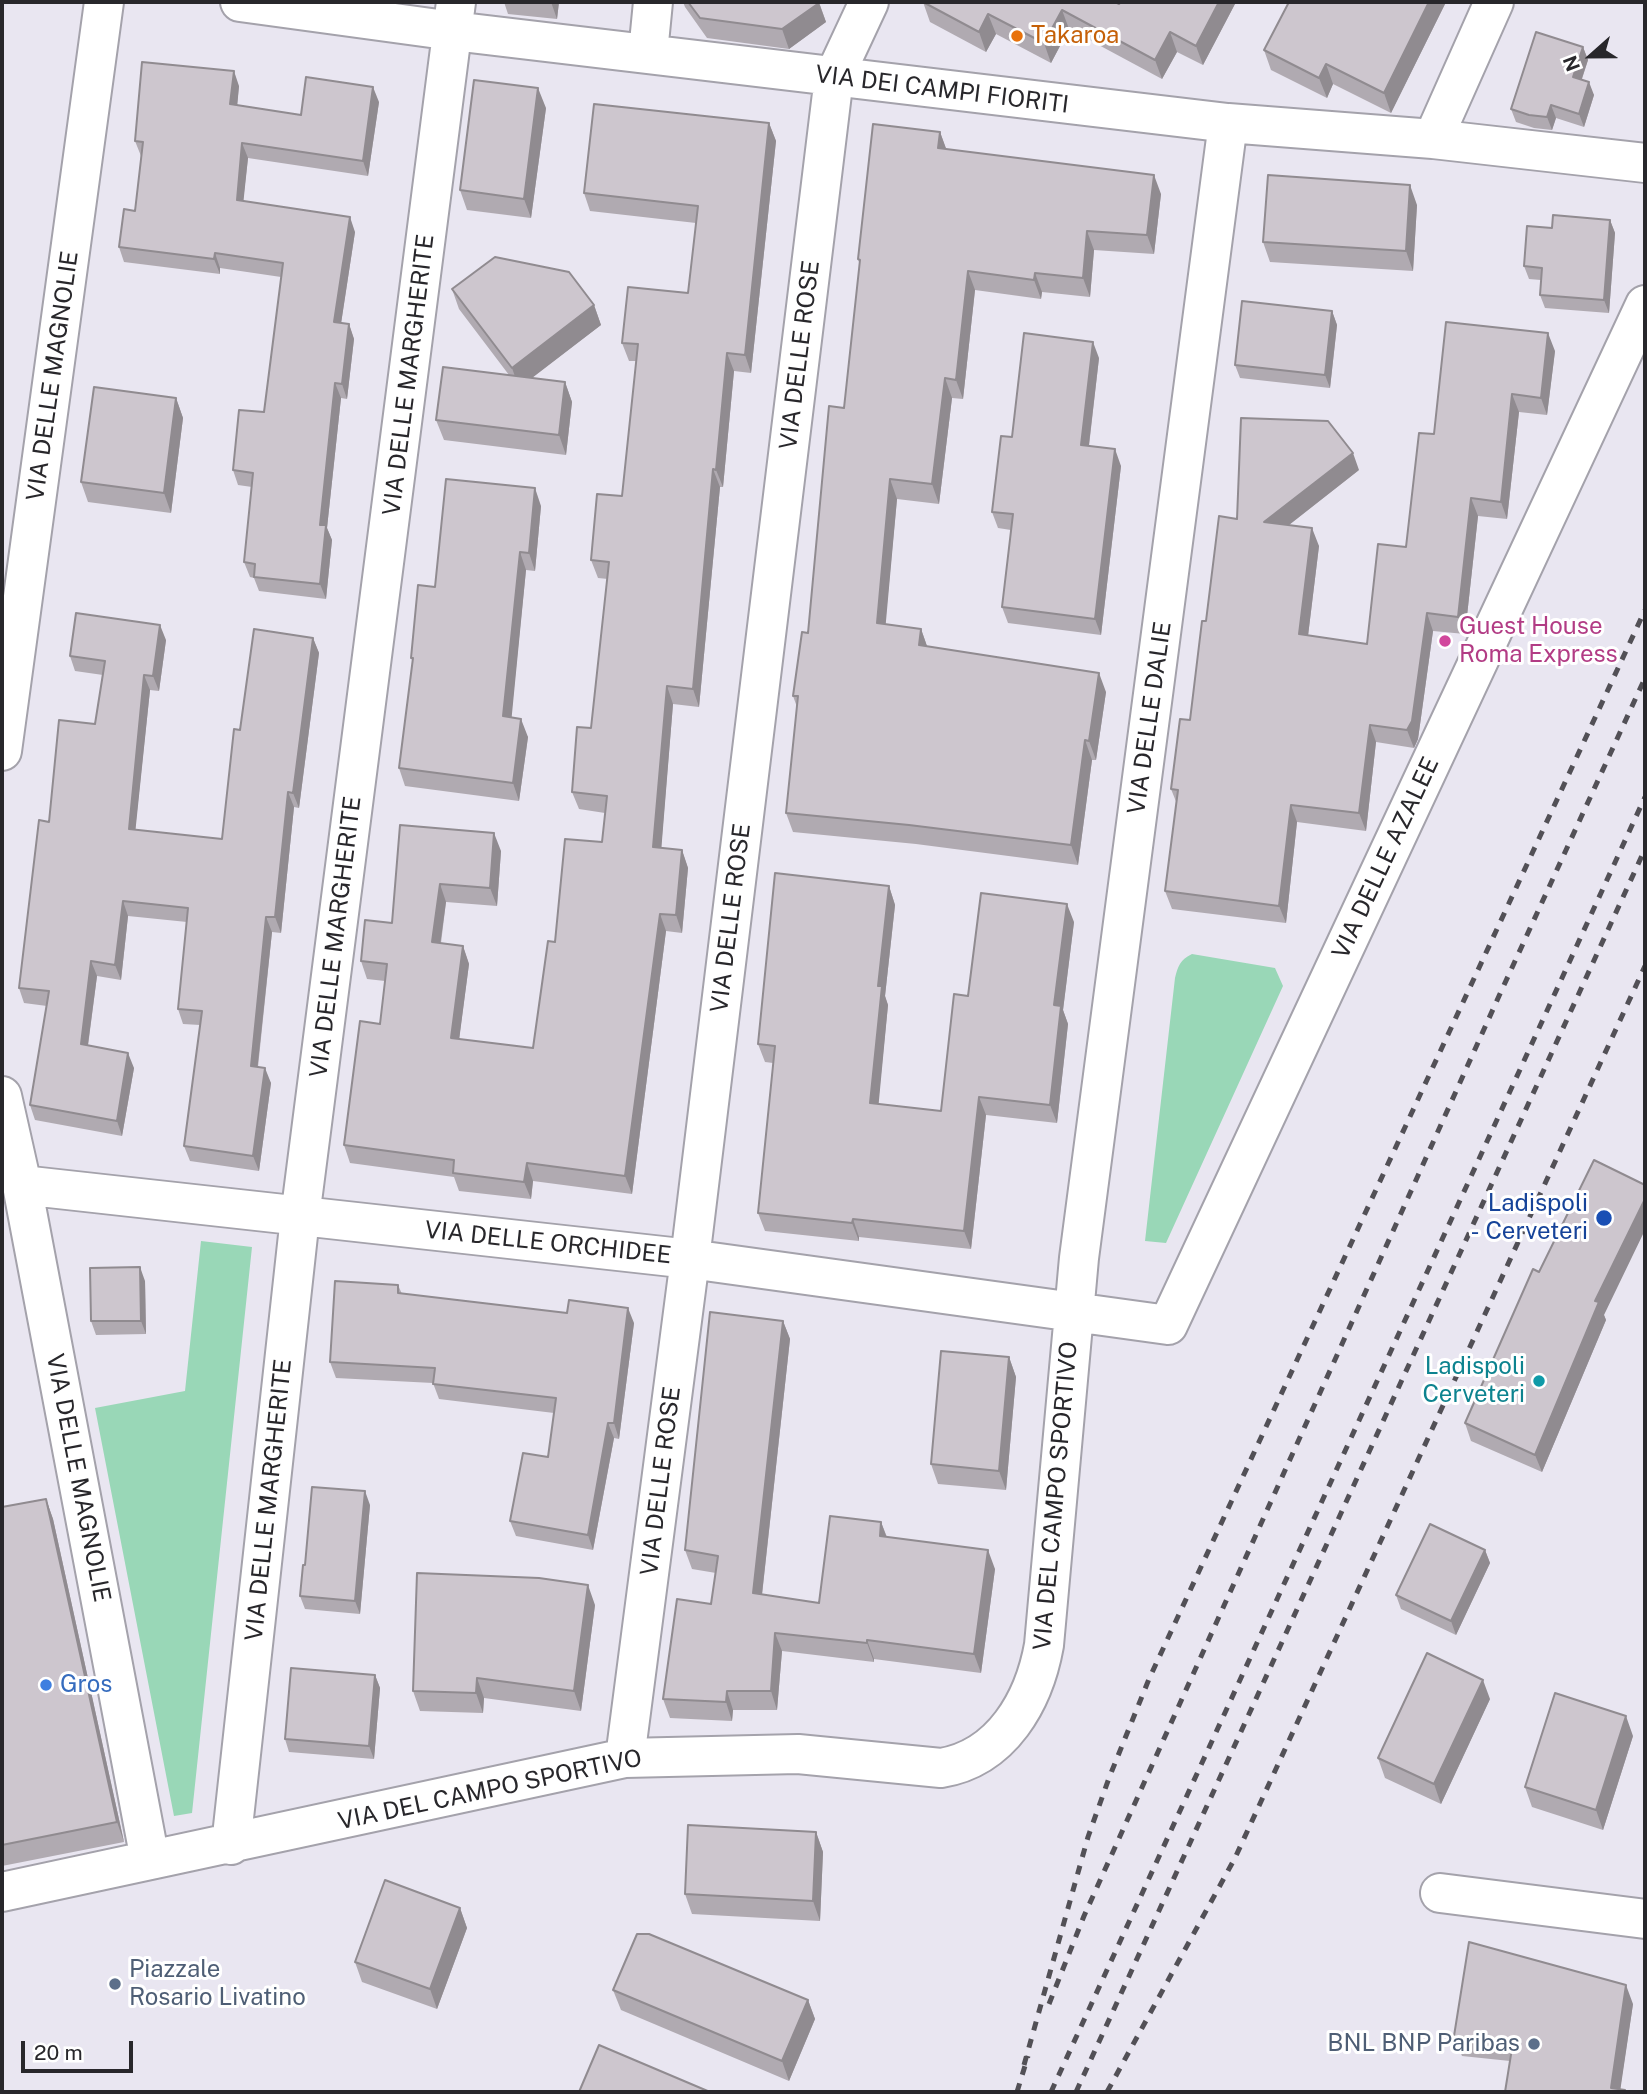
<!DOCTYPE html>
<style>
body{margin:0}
#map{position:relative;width:1647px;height:2094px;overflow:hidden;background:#e9e6f1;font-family:"Public Sans",sans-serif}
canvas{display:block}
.frame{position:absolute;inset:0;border:4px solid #28272b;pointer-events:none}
.north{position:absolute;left:1556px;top:21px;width:70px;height:70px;-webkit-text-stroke:5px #fff;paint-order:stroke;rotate:249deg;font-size:19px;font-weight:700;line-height:28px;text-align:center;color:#28272b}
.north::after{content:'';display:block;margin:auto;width:24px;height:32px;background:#28272b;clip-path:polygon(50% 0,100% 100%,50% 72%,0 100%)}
.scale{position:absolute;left:21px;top:2041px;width:112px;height:32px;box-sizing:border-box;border:4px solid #28272b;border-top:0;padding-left:9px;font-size:21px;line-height:24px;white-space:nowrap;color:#28272b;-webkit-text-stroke:5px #fff;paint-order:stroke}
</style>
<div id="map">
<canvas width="1647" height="2094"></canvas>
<div class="frame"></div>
<div class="north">N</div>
<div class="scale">20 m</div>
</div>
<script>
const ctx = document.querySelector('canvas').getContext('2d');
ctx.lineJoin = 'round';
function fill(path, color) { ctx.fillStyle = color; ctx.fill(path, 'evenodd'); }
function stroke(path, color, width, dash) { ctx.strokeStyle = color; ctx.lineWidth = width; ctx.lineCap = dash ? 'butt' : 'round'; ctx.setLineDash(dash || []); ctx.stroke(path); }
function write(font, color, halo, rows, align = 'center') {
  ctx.font = font + ' "Public Sans",sans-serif'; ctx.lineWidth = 6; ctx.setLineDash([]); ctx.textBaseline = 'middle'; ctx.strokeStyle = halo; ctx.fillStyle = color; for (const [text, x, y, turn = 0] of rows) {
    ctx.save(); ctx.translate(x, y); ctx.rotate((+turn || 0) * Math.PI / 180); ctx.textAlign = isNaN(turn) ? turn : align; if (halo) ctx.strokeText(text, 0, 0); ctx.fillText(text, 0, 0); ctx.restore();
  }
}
const green = new Path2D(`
 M1192,954L1275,968L1283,986L1166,1243L1145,1241L1175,978C1178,966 1180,960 1192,954Z
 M201,1241L252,1247L192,1813L174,1816L95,1408L185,1391Z`);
const minor = new Path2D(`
 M240,2L453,31L1228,123L1433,139L1645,163
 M648,53L653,2
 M1433,139L1494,2
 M2,751L104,2
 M2,1096L22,1185L150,1860
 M22,1185L690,1259L1168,1325L1645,305
 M625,1758L690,1259L834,77L869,2
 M231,1845L300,1217L456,2
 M2,1892L625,1758L798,1754L941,1768C1002,1758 1034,1701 1044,1645L1079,1258L1228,123
 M1440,1893L1645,1919`);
const rail = new Path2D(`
 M1049,2004L1084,1916L1499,996L1645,678
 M1024,2065L1088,1837L1109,1778L1149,1679L1645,610
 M1017,2092L1028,2056
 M1051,2092L1645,797
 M1076,2092L1645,849
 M1107,2092L1235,1858L1645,966`);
const wall = new Path2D(`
 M504,2H559L557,19L508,14Z
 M683,2H819L826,22L789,49L707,38L685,7Z
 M923,2L1119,4L1236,2L1203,65L1177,52L1162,79L1069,29L1051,63L996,34L986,52L930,22Z
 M1289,2H1446L1391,113L1333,84L1327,98L1271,70L1264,50Z
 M1583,47L1588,60L1582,79L1594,95L1584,127L1556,118L1552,130L1534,128L1516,122L1511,109Z
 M239,86L237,105L301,115L379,102L368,176L248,158L243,201L355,232L341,323L349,324L354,339L347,399L341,398L327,528L332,540L326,599L259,591L254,578L250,577L244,562L252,487L238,485L233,470L264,412L281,277L220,268V274L124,262L119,247L135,211L142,156H141L135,141Z
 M546,108L531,218L467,210L460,190Z
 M769,123L776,141L751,373L734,371L723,487H720L699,707L673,704L661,848L682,850L688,868L682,933L666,931L632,1194L533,1181L531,1199L459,1191L454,1177L350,1163L344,1145L380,1024L385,981L367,979L361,961L392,923L400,825L501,851L497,906L446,902L441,943L463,946L469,964L459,1039L533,1048L555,942L602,842L605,813L579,809L572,792L591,728L608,579L598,578L591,560L622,496L636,361H629L622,343L688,293L696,223L590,211L584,193Z
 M940,132L946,149L1161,194L1154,254L1094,250L1090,297L1042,292L1041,299L975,290L963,399L952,398L939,504L897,499L885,625L921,629L927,646L1106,692L1096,760H1092L1078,865L916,844L793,832L786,813L797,707L793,696L808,633L844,408L860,265L858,259Z
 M1417,205L1413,271L1270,262L1263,242Z
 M1610,220L1615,233L1609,313L1545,308L1540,295L1541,280L1529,279L1524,266L1552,228Z
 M452,289L594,305L601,325L531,378L565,382L572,402L566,455L444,440L436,420L509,375L459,309Z
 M1332,311L1337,325L1330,388L1240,378L1235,365Z
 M1555,351L1547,415L1519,412L1507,519L1478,516L1465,634L1433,631L1418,739L1414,748L1376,742L1366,831L1297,822L1286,923L1172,909L1165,891L1177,804L1171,789L1190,720L1206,621L1237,519L1359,470L1289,525L1319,546L1308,636L1367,644L1406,547L1434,434Z
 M1099,358L1089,446L1121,466L1101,635L1008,623L1002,607L1011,530L998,528L992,512L1012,437Z
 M176,398L183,418L171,513L88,502L81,482Z
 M541,506L535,571L526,570L511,717L528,737L519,801L405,786L399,768L413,662L411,658L435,587Z
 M313,638L319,653L299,808L294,807L281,933L272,932L258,1067L271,1083L259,1171L190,1161L184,1146L200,1025L183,1024L178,1009L187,922L128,916L121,980L97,976L88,1046L134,1068L122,1136L35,1120L30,1105L47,1006L24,1003L19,988L49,822L95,724L103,675L75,671L70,656L166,640L159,691L150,690L135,830L222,839L240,730Z
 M889,886L895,905L885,996L888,1005L878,1104L941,1111L968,996L1074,922L1063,1010L1068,1024L1057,1123L986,1115L971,1249L859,1237V1241L765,1231L758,1213L773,1063L765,1062L758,1044Z
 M145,1281L146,1334L96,1335L91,1321Z
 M398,1285L402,1294L634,1323L619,1439L614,1438L593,1550L516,1536L510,1521L548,1457L554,1413L439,1399L433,1383L336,1378L330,1362Z
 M1604,1315L1606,1320L1542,1472L1471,1441L1465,1423Z
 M783,1321L790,1339L762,1595L819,1603L881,1522L887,1537L995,1569L981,1673L874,1659V1662L782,1651L777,1710H733L732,1721L670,1718L663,1699L711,1604L716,1573L692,1569L685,1550Z
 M1009,1357L1016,1377L1006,1490L938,1484L931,1464Z
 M46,1499L53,1519L124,1842L2,1866V1507Z
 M370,1505L360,1614L305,1609L300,1596L305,1565Z
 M1485,1550L1490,1563L1456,1635L1401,1609L1396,1595Z
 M595,1605L581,1711L484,1698L483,1713L420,1711L413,1691Z
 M375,1675L380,1688L374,1759L289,1752L285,1739Z
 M1490,1699L1441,1804L1385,1778L1378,1758Z
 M1633,1736L1603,1830L1532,1807L1525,1787Z
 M816,1832L823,1852L820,1921L692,1914L685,1894Z
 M460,1908L467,1928L437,2009L362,1982L355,1962Z
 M613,1990L808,2000L815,2019L789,2081L621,2010Z
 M1633,2004L1620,2089L1625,2090L1626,2092H1505L1510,2061L1462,2056L1454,2036Z`);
const shadedWall = new Path2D(`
 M551,2H559L557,19Z
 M1219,2H1236L1203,65L1196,46Z
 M1429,2H1446L1391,113L1384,93Z
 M819,3L826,22L789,49L782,29Z
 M1062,10L1069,29L1051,63L1044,43Z
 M988,14L996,34L986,52L979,32Z
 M1170,32L1177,52L1162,79L1155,60Z
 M1583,47L1588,60L1578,90L1573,77Z
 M1326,64L1333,84L1327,98L1319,78Z
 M234,71L239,86L236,119L230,104Z
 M1589,82L1594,95L1584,127L1579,114Z
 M373,87L379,102L368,176L363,161Z
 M538,88L546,108L531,218L524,199Z
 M1551,105L1556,118L1552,130L1547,117Z
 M769,123L776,141L751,373L745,355Z
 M940,132L947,151L938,148Z
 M242,143L248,158L242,215L237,200Z
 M1154,175L1161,194L1154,254L1147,235Z
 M1410,185L1417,205L1413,271L1406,251Z
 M350,217L355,232L339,337L334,322Z
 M1610,220L1615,233L1609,313L1604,300Z
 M1087,231L1094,250L1090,297L1083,278Z
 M215,253L220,268V274L214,259Z
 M968,271L975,290L963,399L956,380Z
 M1035,273L1042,292L1041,299L1034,280Z
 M594,305L601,325L519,388L512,368Z
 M1332,311L1337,325L1330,388L1325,375Z
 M349,324L354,339L347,399L342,384Z
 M1548,333L1555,351L1547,415L1541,398Z
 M1093,342L1099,358L1087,461L1081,445Z
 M727,353L734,371L723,487L716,470Z
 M945,378L952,398L939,504L932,484Z
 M565,382L572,402L566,455L559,435Z
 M335,383L341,398L327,528L332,540L326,599L320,584V525Z
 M1512,394L1519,412L1507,519L1501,502Z
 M176,398L183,418L171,513L164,493Z
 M1115,449L1121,466L1101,635L1095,619Z
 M1353,453L1359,470L1271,539L1264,522Z
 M713,469L720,487L699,707L693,689Z
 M890,479L897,499L884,643L877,623Z
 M535,488L541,506L535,571L529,553Z
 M1471,498L1478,516L1465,634L1458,617Z
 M1312,528L1319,546L1306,652L1299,634Z
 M520,552L526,570L510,734L503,716Z
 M1427,613L1433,631L1418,739L1414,748L1407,730Z
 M160,625L166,640L159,691L153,676Z
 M921,629L928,649L919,645Z
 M313,638L319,653L299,808L293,793Z
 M1099,673L1106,692L1096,760L1089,741Z
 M144,675L150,690L134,844L129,829Z
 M667,686L673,704L660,865L653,847Z
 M521,719L528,737L519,801L513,783Z
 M1370,725L1376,742L1366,831L1359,813Z
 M1085,740L1092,760L1078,865L1071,845Z
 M288,792L294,807L281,933L275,917Z
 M1291,805L1297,822L1286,923L1279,906Z
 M494,833L501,851L497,906L490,888Z
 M682,850L688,868L682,933L676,915Z
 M440,884L446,902L438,960L432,942Z
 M889,886L895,905L885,996L888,1005L877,1121L870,1103L878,986Z
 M123,901L128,916L121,980L115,965Z
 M1067,904L1074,922L1063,1010L1068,1024L1057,1123L1050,1105L1054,1005Z
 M660,914L666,931L632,1194L625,1176Z
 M266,917L272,932L256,1081L251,1066Z
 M463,946L469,964L457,1056L451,1038Z
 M91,961L97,976L86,1059L81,1044Z
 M128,1053L134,1068L122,1136L117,1121Z
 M265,1068L271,1083L259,1171L253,1156Z
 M979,1097L986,1115L971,1249L964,1231Z
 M527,1163L533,1181L531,1199L524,1182Z
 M1645,1199V1230L1604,1315L1606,1320L1542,1472L1535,1455L1595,1301Z
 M853,1219L859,1237V1241L852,1223Z
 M140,1267L145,1281L146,1334L141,1321Z
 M628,1308L634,1323L619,1439L614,1423Z
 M783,1321L790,1339L760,1612L753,1593Z
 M1009,1357L1016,1377L1006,1490L999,1471Z
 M608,1423L614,1438L593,1550L588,1535Z
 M365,1491L370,1505L360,1614L355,1601Z
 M46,1499L53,1519L124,1842L117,1822Z
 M881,1522L888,1541L880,1536Z
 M988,1550L995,1569L981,1673L974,1654Z
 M1485,1550L1490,1563L1456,1635L1451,1621Z
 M588,1585L595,1605L581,1711L574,1691Z
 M775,1633L782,1651L777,1710L771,1691Z
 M867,1640L874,1659V1662L867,1643Z
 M375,1675L380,1688L374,1759L369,1746Z
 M477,1678L484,1698L483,1713L476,1693Z
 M1483,1680L1490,1699L1441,1804L1434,1784Z
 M727,1691L733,1710L732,1721L726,1702Z
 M1626,1716L1633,1736L1603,1830L1596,1810Z
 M816,1832L823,1852L820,1921L813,1901Z
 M460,1908L467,1928L437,2009L430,1989Z
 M1626,1985L1633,2004L1620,2092L1611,2088Z
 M808,2000L815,2019L789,2081L782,2061Z`);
const building = new Path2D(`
 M688,2H818L819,3L782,29L700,18Z
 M923,2H1115L1119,4L1121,2H1219L1196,46L1170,32L1155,60L1062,10L1044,43L988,14L979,32Z
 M1289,2H1429L1384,93L1326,64L1319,78L1264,50Z
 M1536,32L1583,47L1573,77L1589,82L1579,114L1551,105L1547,117L1529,115L1511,109Z
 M142,62L234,71L230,104L301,115L306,77L373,87L363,161L242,143L237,200L350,217L334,322L349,324L342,384L335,383L320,525H326L320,584L254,577L255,564L244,562L253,473L233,470L239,410L264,412L283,263L215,253L214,259L119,247L124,209L135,211L143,142L135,141Z
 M474,80L538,88L524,199L460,190Z
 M594,104L769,123L745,355L727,353L716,470L713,469L693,689L667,686L653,847L682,850L676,915L660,914L625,1176L527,1163L524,1182L453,1173L454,1160L344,1145L360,1021L380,1024L387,964L361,961L365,920L392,923L400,825L494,833L490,888L440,884L432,942L463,946L451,1038L533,1048L548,941L555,942L565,839L602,842L607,796L572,792L577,727L591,728L609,562L591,560L597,494L622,496L638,344L622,343L628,287L688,293L698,206L584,193Z
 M873,124L940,132L938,148L1154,175L1147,235L1087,231L1083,278L1035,273L1034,280L968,271L956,380L945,378L932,484L890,479L877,623L921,629L919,645L1099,673L1089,741L1085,740L1071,845L909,825L786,813L798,696H793L802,632L808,633L829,406L844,408L860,260L858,259Z
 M1268,175L1410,185L1406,251L1263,242Z
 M1553,215L1610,220L1604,300L1540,295L1542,268L1524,266L1527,226L1552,228Z
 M495,257L569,272L594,305L512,368L452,289Z
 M1242,301L1332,311L1325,375L1235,365Z
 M1446,322L1548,333L1541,398L1512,394L1501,502L1471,498L1458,617L1427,613L1412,721L1407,730L1370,725L1359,813L1291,805L1279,906L1165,891L1178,790L1171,789L1180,719L1190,720L1202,621H1206L1219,516L1237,519L1241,418L1328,421L1353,453L1264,522L1312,528L1299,634L1367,644L1378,544L1406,547L1419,433L1434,434Z
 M1024,333L1093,342L1081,445L1115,449L1095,619L1002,607L1013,514L992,512L1001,436L1012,437Z
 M443,367L565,382L559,435L436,420Z
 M94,387L176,398L164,493L81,482Z
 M446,479L535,488L529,553L520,552L503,716L521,719L513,783L399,768L413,658H411L418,585L435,587Z
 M76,613L160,625L153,676L144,675L129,829L222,839L234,729L240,730L254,629L313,638L293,793L288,792L275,917H266L251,1066L265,1068L253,1156L184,1146L202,1011L178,1009L188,908L123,901L115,965L91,961L81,1044L128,1053L117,1121L30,1105L49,991L19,988L39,820L49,822L59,720L95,724L105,661L70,656Z
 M775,873L889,886L878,986H882L870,1103L941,1111L954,994L968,996L981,893L1067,904L1054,1005L1061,1006L1050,1105L979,1097L964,1231L853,1219L852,1223L758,1213L775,1046L758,1044Z
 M1594,1160L1645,1185V1199L1595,1301L1599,1302L1535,1455L1465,1423L1533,1269L1539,1272Z
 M140,1267L141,1321H91L90,1268Z
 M335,1281L398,1285V1293L567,1313L569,1300L628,1308L614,1423H608L588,1535L510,1521L523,1453L548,1457L556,1398L433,1384L435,1368L330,1362Z
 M710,1312L783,1321L753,1593L819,1603L830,1516L881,1522L880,1536L988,1550L974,1654L867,1640V1643L775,1633L771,1691H727L726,1702L663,1699L677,1599L711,1604L718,1556L685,1550Z
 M941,1351L1009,1357L999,1471L931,1464Z
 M312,1487L365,1491L355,1601L300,1596L303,1565H305Z
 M46,1499L117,1822L2,1845V1507Z
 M1430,1524L1485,1550L1451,1621L1396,1595Z
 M417,1573L539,1578L588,1585L574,1691L477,1678L476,1693L413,1691Z
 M1427,1653L1483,1680L1434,1784L1378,1758Z
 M291,1668L375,1675L369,1746L285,1739Z
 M1555,1693L1626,1716L1596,1810L1525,1787Z
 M688,1825L816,1832L813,1901L685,1894Z
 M385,1880L460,1908L430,1989L355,1962Z
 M637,1934H649L808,2000L782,2061L613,1990Z
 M1469,1942L1626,1985L1611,2088L1625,2090L1624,2092H1505L1513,2042L1454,2036Z
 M599,2045L710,2092H579Z`);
const markers = [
 [1017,36,7,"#e8710a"],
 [1445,641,7,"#d1479c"],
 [1604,1218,9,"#1a4fb4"],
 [1539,1381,7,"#0f9aa8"],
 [46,1685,7,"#3f7fe0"],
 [115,1984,7,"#5c6f8a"],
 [1534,2044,7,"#5c6f8a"]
];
const foodNames = [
 ["Takaroa",1031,36]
];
const streetNames = [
 ["VIA DEI CAMPI FIORITI",942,90,7],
 ["VIA DELLE ROSE",800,355,-83],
 ["VIA DELLE MARGHERITE",409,375,-83],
 ["VIA DELLE MAGNOLIE",53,376,-82],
 ["VIA DELLE DALIE",1150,718,-82],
 ["VIA DELLE AZALEE",1386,858,-65],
 ["VIA DELLE ROSE",731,918,-83],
 ["VIA DELLE MARGHERITE",336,937,-83],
 ["VIA DELLE ORCHIDEE",548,1243,6],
 ["VIA DELLE MAGNOLIE",78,1478,79],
 ["VIA DELLE ROSE",661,1481,-83],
 ["VIA DEL CAMPO SPORTIVO",1056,1496,-85],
 ["VIA DELLE MARGHERITE",269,1500,-84],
 ["VIA DEL CAMPO SPORTIVO",490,1790,-12]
];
const hotelNames = [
 ["Guest House",1459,627],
 ["Roma Express",1459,655]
];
const transitNames = [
 ["Ladispoli",1588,1204],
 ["- Cerveteri",1588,1232]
];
const cultureNames = [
 ["Ladispoli",1525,1367],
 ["Cerveteri",1525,1395]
];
const shopNames = [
 ["Gros",60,1685]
];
const serviceNames = [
 ["Piazzale",129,1970],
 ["Rosario Livatino",129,1998],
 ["BNL BNP Paribas",1520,2044,"right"]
];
fill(green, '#99d7b7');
stroke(minor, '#a4a2ab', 42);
stroke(minor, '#fff', 38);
stroke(rail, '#525056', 5, [9, 9]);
fill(wall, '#b0aab1');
fill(shadedWall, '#908b90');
fill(building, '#cdc6ce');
stroke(building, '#908b90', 2);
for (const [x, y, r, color] of markers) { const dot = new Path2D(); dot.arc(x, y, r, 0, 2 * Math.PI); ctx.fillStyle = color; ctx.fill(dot); stroke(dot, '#fff', 2.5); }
write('24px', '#c56008', '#fff', foodNames, 'left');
write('24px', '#28272b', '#fff', streetNames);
write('24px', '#b23c85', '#fff', hotelNames, 'left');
write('24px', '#164399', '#fff', transitNames, 'right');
write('24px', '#0d838f', '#fff', cultureNames, 'right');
write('24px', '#366cbe', '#fff', shopNames, 'left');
write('24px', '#4e5e75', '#fff', serviceNames, 'left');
</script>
